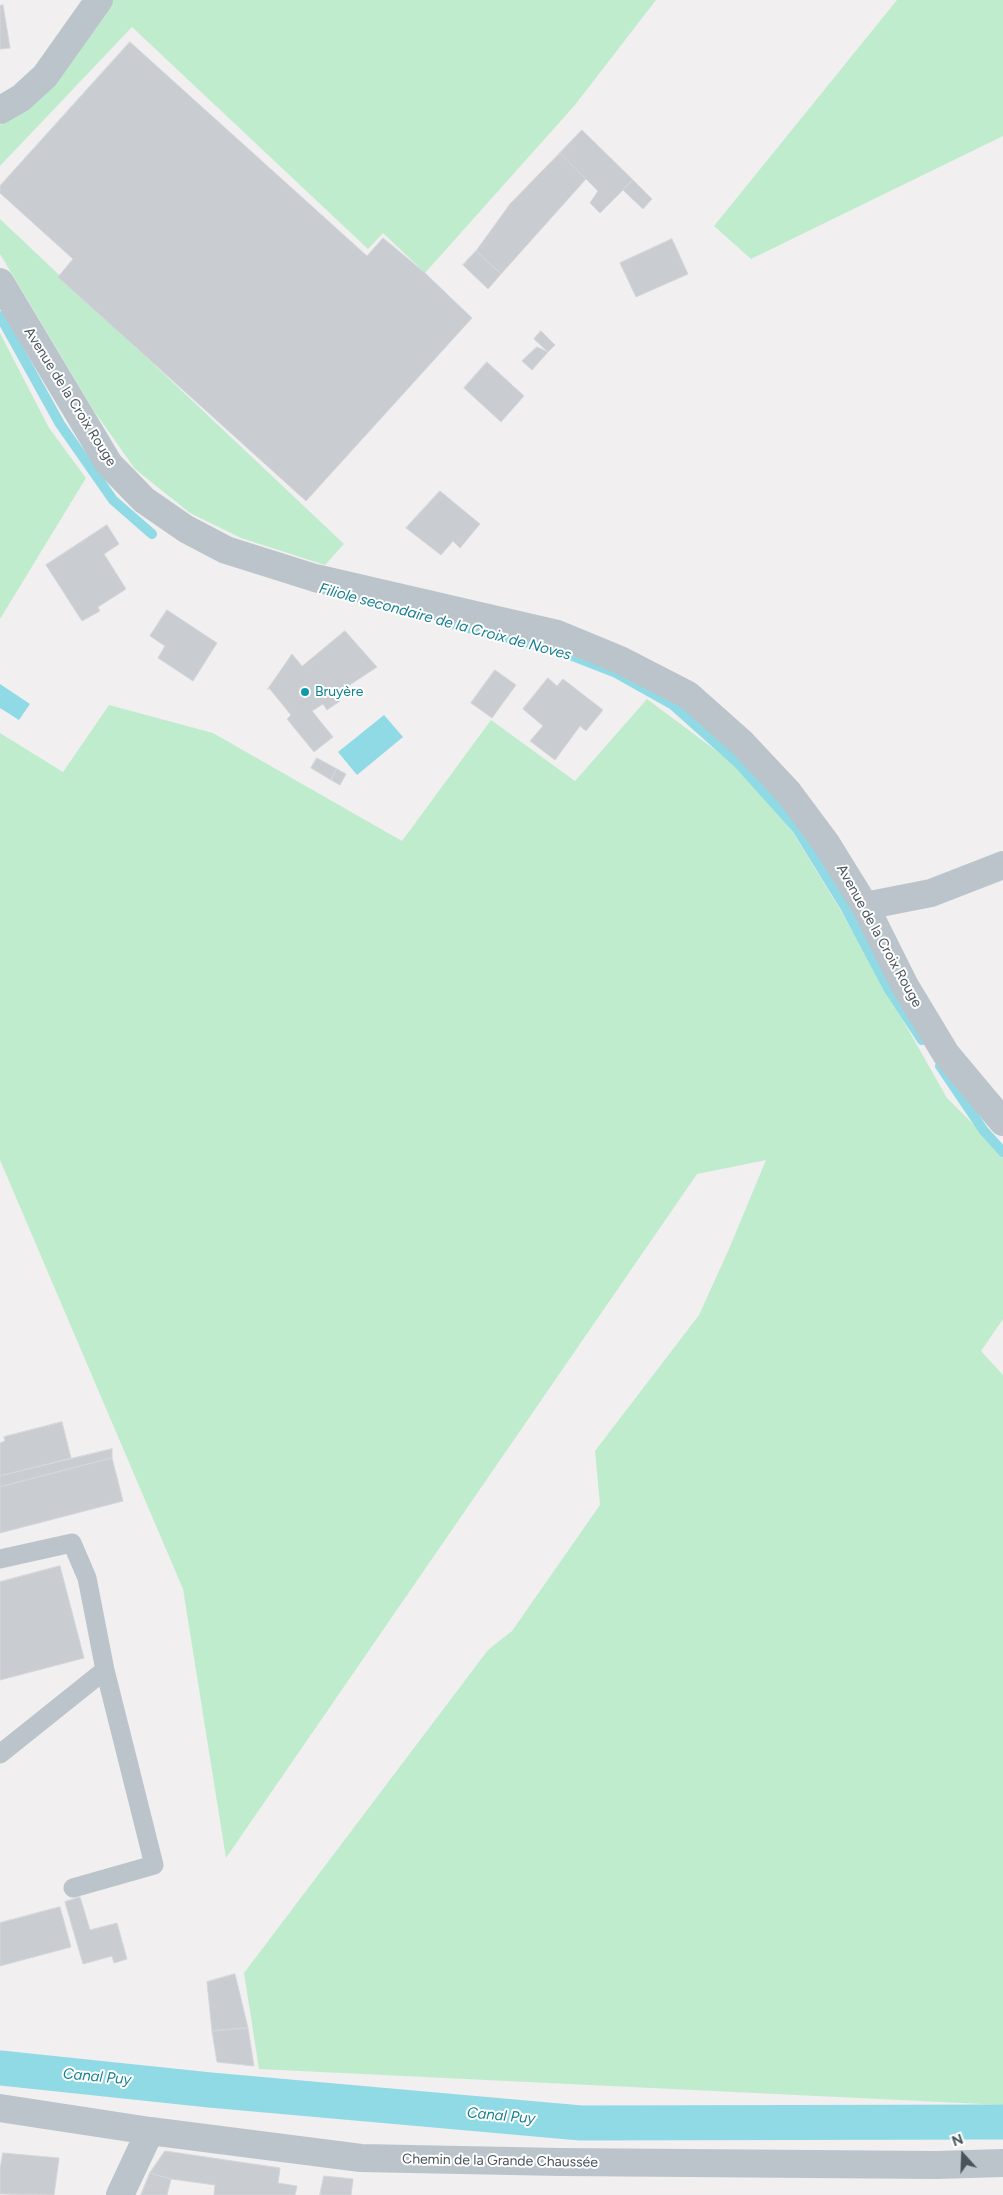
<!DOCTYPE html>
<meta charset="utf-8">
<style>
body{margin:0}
#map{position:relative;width:1003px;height:2195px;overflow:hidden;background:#f1efef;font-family:Figtree,sans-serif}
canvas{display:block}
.north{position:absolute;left:938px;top:2130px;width:50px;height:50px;-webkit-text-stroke:4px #fff;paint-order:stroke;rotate:340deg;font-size:14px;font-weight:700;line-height:20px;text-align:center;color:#48535b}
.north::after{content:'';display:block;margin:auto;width:18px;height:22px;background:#48535b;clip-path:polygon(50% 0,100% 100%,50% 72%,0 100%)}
</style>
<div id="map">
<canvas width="1003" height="2195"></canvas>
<div class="north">N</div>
</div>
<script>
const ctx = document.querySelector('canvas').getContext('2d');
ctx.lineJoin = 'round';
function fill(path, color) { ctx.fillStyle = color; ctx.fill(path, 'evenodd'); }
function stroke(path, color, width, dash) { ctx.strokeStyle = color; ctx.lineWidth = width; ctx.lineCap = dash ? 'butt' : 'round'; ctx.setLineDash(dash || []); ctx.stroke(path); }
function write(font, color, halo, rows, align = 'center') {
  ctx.font = font + ' Figtree,sans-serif'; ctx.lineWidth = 4; ctx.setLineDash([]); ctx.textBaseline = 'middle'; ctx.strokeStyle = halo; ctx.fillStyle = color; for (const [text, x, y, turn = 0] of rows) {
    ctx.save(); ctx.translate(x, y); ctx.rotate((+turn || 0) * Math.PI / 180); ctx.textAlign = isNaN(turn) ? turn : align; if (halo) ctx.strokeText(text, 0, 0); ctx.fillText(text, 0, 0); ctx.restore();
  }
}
const green = new Path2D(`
 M108,0H656L575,105L425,273L383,233L368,249L132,27L0,166V125C51,101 78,46 108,0Z
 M897,0H1003V136L751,259L714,226Z
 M0,219L344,544L325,565L241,538L190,513L135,469L94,411L0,254Z
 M0,333L49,428L86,478L0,619Z
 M647,699L734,764L792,831L838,906L947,1098L1003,1154V1319L981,1351L1003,1375V2105L259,2069L244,1973L488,1650L512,1631L600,1505L595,1451L699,1315L729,1249L766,1160L697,1174L226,1858L183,1589L0,1160V733L63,772L109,705L213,733L402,841L491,720L575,781Z`);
const water = new Path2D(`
 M0,684L30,704L19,720L0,708Z
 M384,715L403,737L357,775L338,752Z`);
const stream = new Path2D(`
 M0,316L60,424L113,500L152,534
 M452,624L560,651L614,672L673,705L738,763L797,829L845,907L888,988L922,1040
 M940,1066L984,1131L1003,1152`);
const canal = new Path2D(`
 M0,2068L210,2090L581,2123L1003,2122`);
const building = new Path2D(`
 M3,5L10,48L0,49V6Z
 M130,42L367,256L383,238L425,273L472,318L306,501L58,277L73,259L0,193V186Z
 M582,130L633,180L600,213L590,203L598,191L560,153Z
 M560,153L586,179L501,274L476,251L510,204Z
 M633,180L652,199L643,209L623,190Z
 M672,239L688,274L636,297L620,263Z
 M476,251L501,274L488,289L463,265Z
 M541,331L555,345L548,352L534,339Z
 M537,347L548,352L532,370L522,361Z
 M487,362L524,396L501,422L464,388Z
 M440,491L480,524L460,548L453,541L441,555L406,528Z
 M107,525L119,544L104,554L126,589L98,607L100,611L82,621L46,565Z
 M167,610L217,643L193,681L158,658L165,646L150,636Z
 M345,631L377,667L336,694L340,701L327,710L323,704L312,711L333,737L314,752L287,719L291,715L269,688L267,690L292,654L302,666Z
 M495,670L516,685L492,718L471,703Z
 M548,678L557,686L563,679L603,710L586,731L580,726L555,760L530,741L543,726L523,709Z
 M317,758L337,769L331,780L311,768Z
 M337,769L346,774L340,785L331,780Z
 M62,1422L71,1458L0,1476V1443L5,1441L4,1437Z
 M112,1449V1458L0,1487V1476Z
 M112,1458L123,1501L0,1533V1487Z
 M60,1566L84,1658L0,1680V1582Z
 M80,1897L90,1930L117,1923L127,1959L114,1963L112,1956L83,1964L65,1902Z
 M60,1907L71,1947L0,1966V1923Z
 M235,1974L248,2028L212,2031L207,1982Z
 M248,2028L254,2066L217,2062L212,2031Z
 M165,2151L280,2168L278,2183L297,2186L295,2195H214L215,2185L171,2179L150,2173Z
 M3,2153L59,2158L54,2195L0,2194V2170Z
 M150,2173L171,2179L167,2195H141Z
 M324,2176L353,2179L351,2195H320Z`);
const service = new Path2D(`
 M0,1559L72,1543L87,1578L105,1670L0,1754
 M73,1888L154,1865L105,1670`);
const minor = new Path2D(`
 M0,110L21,98L45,76L99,0
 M0,282L109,464L144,500L186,529L226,550L315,578L557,634L620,660L688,695L742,743L788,792L826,843L865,906L905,986L946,1054L1003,1122
 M865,906L931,893L1003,865
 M0,2108L150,2131L361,2158L561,2162L936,2165L1003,2163
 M120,2195L150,2131`);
const markers = [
 [305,692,5,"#0f9aa8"]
];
const streetNames = [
 ["Avenue de la Croix Rouge",70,397,58],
 ["Avenue de la Croix Rouge",879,936,61],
 ["Chemin de la Grande Chaussée",500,2161,1]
];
const cultureNames = [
 ["Bruyère",315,692]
];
const waterNames = [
 ["Filiole secondaire de la Croix de Noves",445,622,15],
 ["Canal Puy",97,2077,5],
 ["Canal Puy",501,2116,5]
];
fill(green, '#c0ecce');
fill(water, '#90dae6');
stroke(stream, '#90dae6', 10);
stroke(canal, '#90dae6', 35);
fill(building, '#c9ccd1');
stroke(building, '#d3d6da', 1);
stroke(service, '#bbc4cb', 19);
stroke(minor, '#bbc4cb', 28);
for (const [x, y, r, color] of markers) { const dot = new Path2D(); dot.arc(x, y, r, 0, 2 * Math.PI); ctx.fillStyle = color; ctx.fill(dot); stroke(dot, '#fff', 2); }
write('14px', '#48535b', '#fff', streetNames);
write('14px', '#0d838f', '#fff', cultureNames, 'left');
write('italic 15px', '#168192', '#fff', waterNames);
</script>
